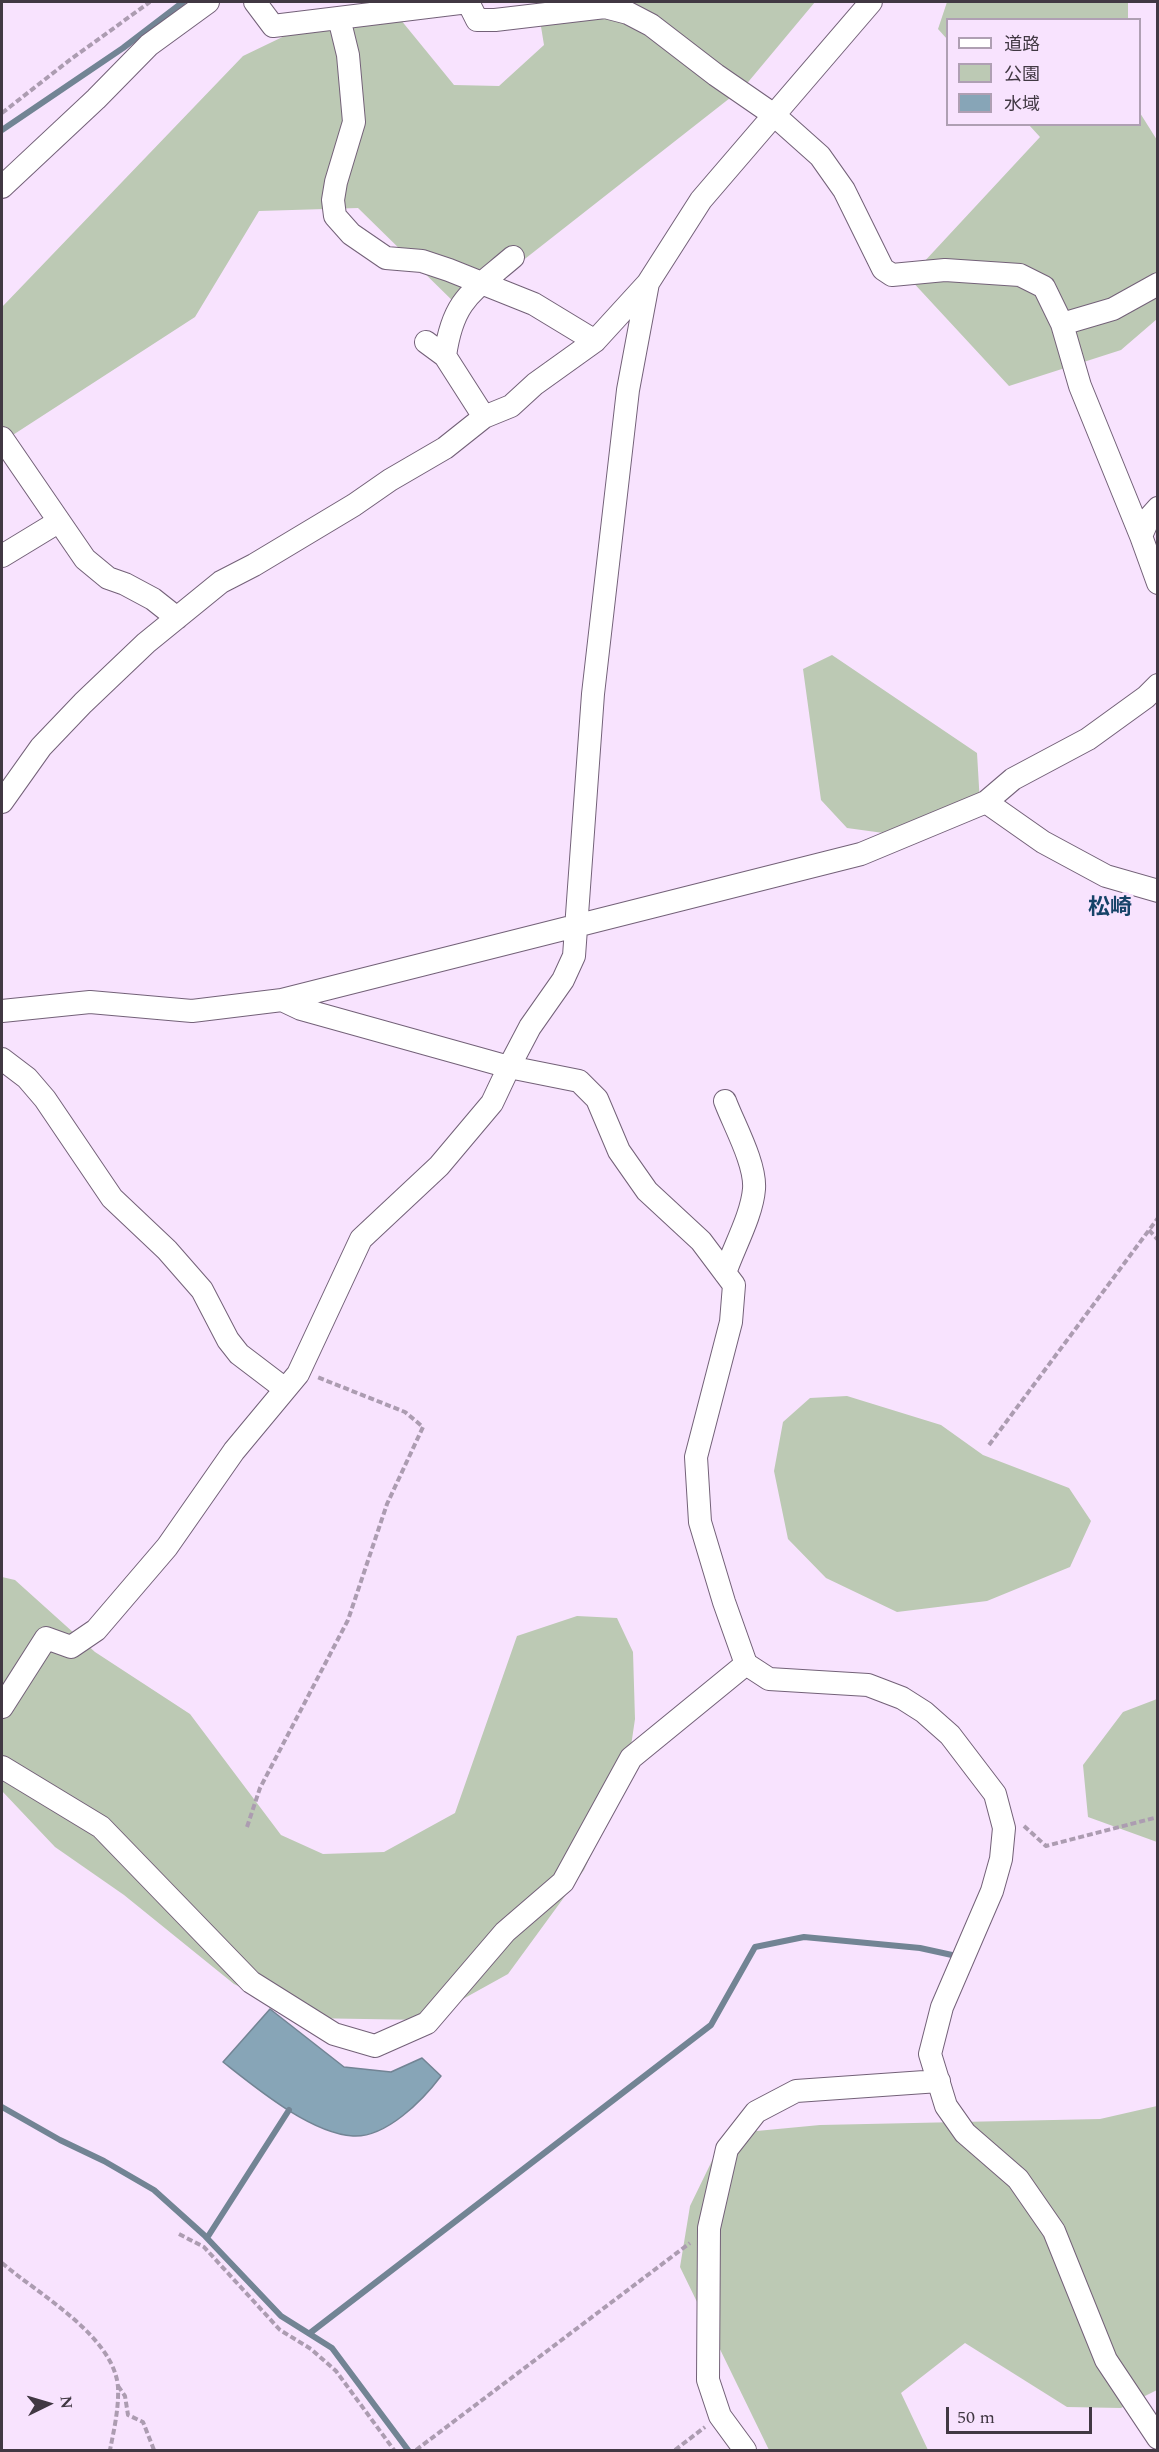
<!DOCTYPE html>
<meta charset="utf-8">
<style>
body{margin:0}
#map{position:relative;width:1159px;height:2452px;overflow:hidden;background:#f8e3fe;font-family:Spectral,"Noto Sans JP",serif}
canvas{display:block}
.frame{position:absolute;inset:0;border:3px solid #413843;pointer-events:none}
.legend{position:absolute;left:946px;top:18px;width:195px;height:108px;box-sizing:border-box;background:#f8e3fe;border:2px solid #af9fb3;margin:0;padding:8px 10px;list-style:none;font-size:18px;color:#413843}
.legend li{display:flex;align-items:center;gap:12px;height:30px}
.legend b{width:30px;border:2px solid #af9fb3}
.north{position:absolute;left:18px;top:2374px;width:60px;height:60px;-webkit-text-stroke:4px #f8e3fe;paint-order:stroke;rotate:85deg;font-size:16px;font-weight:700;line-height:24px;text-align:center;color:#413843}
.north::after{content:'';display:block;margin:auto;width:21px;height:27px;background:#413843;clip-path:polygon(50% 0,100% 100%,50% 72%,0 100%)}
.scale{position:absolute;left:946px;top:2407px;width:146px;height:27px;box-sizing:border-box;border:3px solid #413843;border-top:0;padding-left:8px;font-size:18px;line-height:21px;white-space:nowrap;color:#413843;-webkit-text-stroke:4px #f8e3fe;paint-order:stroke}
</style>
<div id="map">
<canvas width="1159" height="2452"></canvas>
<div class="frame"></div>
<ul class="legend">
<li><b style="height:8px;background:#fff"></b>道路</li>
<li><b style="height:16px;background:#bcc9b4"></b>公園</li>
<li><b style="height:16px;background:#87a5b7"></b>水域</li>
</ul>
<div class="north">N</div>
<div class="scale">50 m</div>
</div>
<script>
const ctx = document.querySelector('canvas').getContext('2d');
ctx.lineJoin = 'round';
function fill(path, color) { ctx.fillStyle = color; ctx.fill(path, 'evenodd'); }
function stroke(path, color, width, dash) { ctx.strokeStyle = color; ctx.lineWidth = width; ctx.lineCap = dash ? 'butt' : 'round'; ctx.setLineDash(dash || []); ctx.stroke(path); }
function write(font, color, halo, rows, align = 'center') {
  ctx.font = font + ' Spectral,"Noto Sans JP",serif'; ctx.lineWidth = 6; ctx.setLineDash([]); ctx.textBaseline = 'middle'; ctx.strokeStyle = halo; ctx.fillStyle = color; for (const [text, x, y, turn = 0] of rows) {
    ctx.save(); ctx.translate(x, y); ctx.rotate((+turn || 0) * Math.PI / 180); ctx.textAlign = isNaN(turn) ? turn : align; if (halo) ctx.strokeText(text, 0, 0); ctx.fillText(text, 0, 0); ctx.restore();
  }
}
const green = new Path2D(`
 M537,2H815L744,87L461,309L358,208L259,211L195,317L2,442V307L243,56L324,17L396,14L454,85L499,86L544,45Z
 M947,2H1128V19L948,20L947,39L938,29Z
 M1140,113L1157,140V319L1121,350L1009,386L909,278L1040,137L1029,125L1140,124Z
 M832,655L977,753L980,804L927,839L847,828L821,800L803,669Z
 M847,1396L941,1425L983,1455L1069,1488L1091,1521L1070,1567L987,1601L897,1612L826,1578L788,1539L774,1471L783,1422L810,1398Z
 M2,1577L15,1580L95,1652L190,1714L281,1835L323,1854L384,1852L455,1813L517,1636L577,1616L617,1618L633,1652L635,1719L626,1780L584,1870L508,1974L425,2020L304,2018L234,1984L124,1895L55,1847L2,1791Z
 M1157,1699H1158L1157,1842L1088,1817L1083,1765L1123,1712Z
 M1157,2106V2390L1121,2408L1067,2407L965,2343L901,2393L928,2450H769L680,2267L690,2206L725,2134L820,2125L1100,2119Z`);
const water = new Path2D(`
 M270,2009L344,2067L391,2072L422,2058L441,2076C423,2100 386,2138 353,2136C310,2133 256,2088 223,2062Z`);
const stream = new Path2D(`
 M2,130L123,48L183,2
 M2,2107L60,2140L104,2161L154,2190L204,2235L281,2316L332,2348L408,2450
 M207,2238L289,2110
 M310,2333L711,2025L755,1947L804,1937L920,1948L952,1955`);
const path = new Path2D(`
 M2,113L71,59L150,2
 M1149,1230L1158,1240
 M989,1445L1158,1218
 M1024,1826L1046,1846L1158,1817
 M247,1827L260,1788L348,1620L387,1504L423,1427L405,1412L317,1377
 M179,2234L204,2247L280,2330L311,2349L336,2371L394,2450
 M2,2263C38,2294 114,2336 118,2387C119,2408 114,2430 110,2450
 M118,2386L125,2396L128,2415L143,2422L154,2450
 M416,2450L690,2243
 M675,2450L705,2427`);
const minor = new Path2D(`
 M255,2L273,26L468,2L477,20H495L605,7L628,13L651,25L716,75L774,115L820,156L844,190L883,269L892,275L945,270L1020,275L1044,287L1062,324L1080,386L1141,536
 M871,2L701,200L648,283L628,390L593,694L574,956L563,980L530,1027L509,1067L579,1081L597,1099L619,1151L647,1191L701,1241L734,1285L731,1322L696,1457L700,1522L724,1602L746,1664L769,1679L868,1685L902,1698L924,1712L950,1735L995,1794L1004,1828L1001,1859L992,1891L942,2007L930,2054L946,2106L965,2133L1018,2179L1054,2231L1106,2360L1158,2438
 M339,18L348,55L354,122L336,182L333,200L335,216L351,234L386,258L422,261L449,270L534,304L595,341
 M2,187L96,99L149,45L208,2
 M1062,324L1113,309L1158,284
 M426,342L445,356L484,417
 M445,356C453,299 472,292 513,257
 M2,438L85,559L108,578L125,584L153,599L177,618
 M1158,508L1149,518L1141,536L1158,583
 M2,556L58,522
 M2,802L41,747L83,703L146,643L221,582L254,565L354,505L390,480L445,448L484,417L511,406L535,384L595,341L648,283
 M986,802L1013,779L1088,739L1146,697L1158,685
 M2,1011L90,1002L192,1011L282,1000L861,854L986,802L1043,842L1106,876L1158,891
 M2,1059L27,1078L45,1099L112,1198L167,1250L202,1290L228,1340L239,1354L285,1389
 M725,1101C734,1125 756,1164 754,1189C752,1215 734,1247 725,1273
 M2,1707L46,1638L71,1647L96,1630L167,1547L234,1451L298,1374L361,1239L439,1166L492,1103L509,1067L301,1009L282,1000
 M2,1767L101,1827L251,1982L334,2034L375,2046L427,2023L505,1932L563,1882L631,1758L746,1664
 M745,2450L720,2416L708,2380L709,2228L727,2149L756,2112L796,2091L939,2081`);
const quarterNames = [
 ["松崎",1110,910]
];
fill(green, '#bcc9b4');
fill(water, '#87a5b7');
stroke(water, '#728494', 1.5);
stroke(stream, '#728494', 6);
stroke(minor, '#736178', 24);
stroke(path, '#ac9cb1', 4, [6, 3]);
stroke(minor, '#fff', 22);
write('bold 22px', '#164368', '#f8e3fe', quarterNames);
</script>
